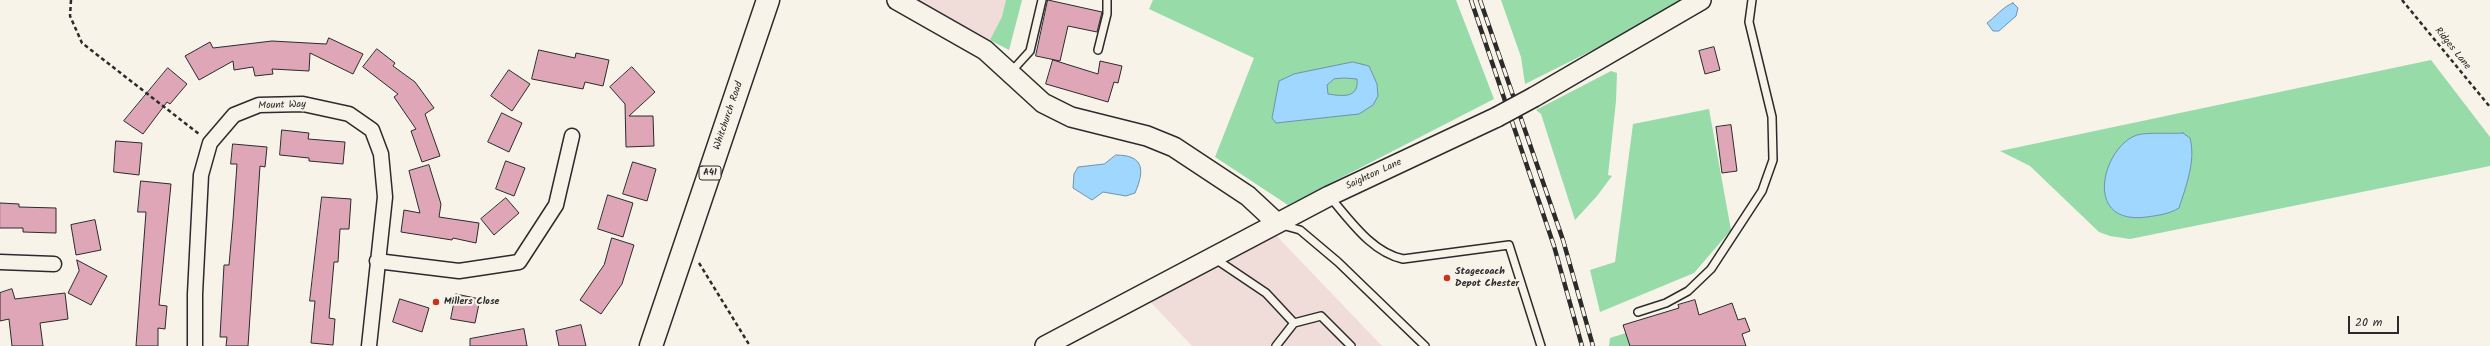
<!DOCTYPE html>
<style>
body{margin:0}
#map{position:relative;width:2490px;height:346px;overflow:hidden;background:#f7f3e8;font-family:Kalam,sans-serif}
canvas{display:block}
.scale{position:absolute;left:2348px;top:316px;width:51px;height:18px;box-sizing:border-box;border:2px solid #2b2b2b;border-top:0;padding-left:5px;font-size:12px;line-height:14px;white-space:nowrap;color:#2b2b2b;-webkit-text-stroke:3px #f7f3e8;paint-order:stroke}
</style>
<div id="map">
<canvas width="2490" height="346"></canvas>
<div class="scale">20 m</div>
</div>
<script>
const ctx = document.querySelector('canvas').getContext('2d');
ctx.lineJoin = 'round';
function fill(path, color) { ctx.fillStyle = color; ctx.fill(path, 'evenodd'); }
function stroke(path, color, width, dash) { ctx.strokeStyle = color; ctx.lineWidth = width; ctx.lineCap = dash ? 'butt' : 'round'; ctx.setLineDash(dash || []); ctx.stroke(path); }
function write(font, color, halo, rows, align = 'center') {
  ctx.font = font + ' Kalam,sans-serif'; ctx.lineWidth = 4; ctx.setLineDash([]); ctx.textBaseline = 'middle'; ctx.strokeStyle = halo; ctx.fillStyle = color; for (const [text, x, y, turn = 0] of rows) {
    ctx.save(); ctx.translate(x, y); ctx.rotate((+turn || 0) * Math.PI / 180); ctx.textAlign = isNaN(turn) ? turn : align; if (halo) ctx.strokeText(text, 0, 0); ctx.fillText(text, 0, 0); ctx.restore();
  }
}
const built = new Path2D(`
 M914,0H1022L1009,50Z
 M1269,228L1382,346H1192L1143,294Z`);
const green = new Path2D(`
 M1006,0H1022L1009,50L990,40L1002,17Z
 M1153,0H1456L1494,99L1288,205L1215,157L1254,58L1149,9Z
 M1501,0H1684L1649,22L1525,84L1521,57Z
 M2431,60L2490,137V166L2130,239L2110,236L2099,232L2030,166L2000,151Z
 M1611,71L1617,73L1616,101L1608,175L1612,176L1597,196L1575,220L1541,114L1536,110Z
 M1709,109L1731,230L1694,273L1600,312L1590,270L1615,262L1633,124Z
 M1626,333L1630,346H1609L1610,338Z`);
const water = new Path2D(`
 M2013,3L2018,8L2016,16L1999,31H1993L1987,23C1995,17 2004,6 2013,3Z
 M1353,62L1369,66L1377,84L1378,96L1373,105L1359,114L1276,123L1272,118L1279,81L1294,74ZM1345,78L1357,79C1359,99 1342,96 1328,94L1327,85L1334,79Z
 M2183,133L2190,138C2196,161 2186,186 2179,208C2169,214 2160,215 2147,217C2081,226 2103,146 2137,135C2148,132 2171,134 2183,133Z
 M1116,155C1144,155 1145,170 1135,193L1126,196L1103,192L1092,200L1073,188L1074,174L1078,167L1104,164Z`);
const building = new Path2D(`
 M1048,0L1102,12L1097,32L1068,26L1060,61L1036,56Z
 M329,38L363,54L353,74L310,53L309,71L272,69L273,74L255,76L253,67L234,70L233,61L199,80L185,56L210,42L213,48L272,41L326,44Z
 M1714,47L1720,70L1705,74L1699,51Z
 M377,49L395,63L393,66L415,82L434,108L425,114L440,156L422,162L411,131L416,129L394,97L398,94L363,67Z
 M539,50L575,58L576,53L609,60L603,86L585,82L583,89L532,79Z
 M1053,60L1098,74L1100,61L1122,66L1118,83L1114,82L1108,102L1046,84Z
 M632,67L655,92L629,116H653L654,146L626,147L625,104L610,87Z
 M168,68L187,84L170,104L167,102L143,134L124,121Z
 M509,70L530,84L512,111L491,96Z
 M502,113L522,123L509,152L488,142Z
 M1731,125L1737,171L1722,173L1716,127Z
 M282,130L309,133L308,139L345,142L343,164L309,161V158L280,155Z
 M116,141L142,143L139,175L114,172Z
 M233,144L267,147L265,167L260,166L248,346H226L227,337H220L224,265H229L233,220L237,164H231Z
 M506,161L525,168L514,196L496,189Z
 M633,162L656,169L647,201L623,194Z
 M429,165L441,204L439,217L479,223L476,243L453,238L452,240L401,232L404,210L420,213L409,171Z
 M141,181L171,184L159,305L167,306L165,329L158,328V346H136L146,212H138Z
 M608,195L633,203L623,237L598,229Z
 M322,197L351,199L349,229H340L338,262H334L329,318L335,319L333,345L311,343L315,301H310Z
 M506,198L519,213L494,235L481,219Z
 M0,203L19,204V207L56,208V233L23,232V228H0Z
 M95,220L101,250L76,255L71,225Z
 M612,238L634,245L622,284L601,314L580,300L604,265Z
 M77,260L107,276L91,305L68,293L79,271Z
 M12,289L15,299L65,293L68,319L40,323L43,346H12L9,319L0,321V293Z
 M456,294L480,299L475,323L451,319Z
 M400,299L429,308L422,332L393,322Z
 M1695,300L1699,315L1732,303L1738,320L1745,318L1750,331L1742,334L1746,346H1630L1623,325L1679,308L1678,305Z
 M581,325L586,346H559L556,331Z
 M524,329L527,346H470V339Z`);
const path = new Path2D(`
 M71,0L70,16L82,43L199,134
 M2402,0L2490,107
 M699,263L750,346`);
const lane = new Path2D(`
 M1098,50L1107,14V0
 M1010,73L1030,51L1042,0
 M1329,196C1350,220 1371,252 1403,259L1509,245L1541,346
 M1282,225L1300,230L1338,262L1425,346
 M1214,258L1266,293L1294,323L1276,346
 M1638,312L1666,303L1688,291L1711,269L1762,191L1773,160L1772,117L1749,22L1752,0
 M1294,323L1321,316L1351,346`);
const street = new Path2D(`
 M377,261L459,271L519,262L556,205L572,136
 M0,262L54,264
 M195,346V294L201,175L210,143L234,115L259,105L303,104L349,114L372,130L381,154L385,197L369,346`);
const secondary = new Path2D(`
 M897,0L985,50L1043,103L1071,117L1147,136L1174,147L1248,196L1277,223
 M1534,97L1701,0
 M1045,346L1329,196L1497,117`);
const highway = new Path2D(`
 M651,346L768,0`);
const rail = new Path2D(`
 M1471,0L1554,246L1582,346
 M1480,0L1563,240L1593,346`);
const secondaryBridge = new Path2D(`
 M1497,117L1534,97`);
const markers = [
 [1447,278,4,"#c8321e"],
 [436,302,4,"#c8321e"]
];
const shields = [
 [710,173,22]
];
const shieldNames = [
 ["A41",710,173]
];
const streetNames = [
 ["Ridges Lane",2452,49,51],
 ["Mount Way",282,106,-2],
 ["Whitchurch Road",729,116,-71],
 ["Saighton Lane",1374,175,-25]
];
const poiNames = [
 ["Stagecoach",1455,272],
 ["Depot Chester",1455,284],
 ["Millers Close",444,302]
];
fill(built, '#f0dcd9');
fill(green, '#96dba8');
fill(water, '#9fd7ff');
stroke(water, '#7192aa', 1);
fill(building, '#dfa6b7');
stroke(building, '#2b2b2b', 1);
stroke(lane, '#2b2b2b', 10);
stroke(street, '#2b2b2b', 17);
stroke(secondary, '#2b2b2b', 22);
stroke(highway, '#2b2b2b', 25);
stroke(path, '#2b2b2b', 2.5, [4, 3]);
stroke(lane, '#f7f3e8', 7);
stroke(street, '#f7f3e8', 14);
stroke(secondary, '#f7f3e8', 19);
stroke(highway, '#f7f3e8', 22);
stroke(rail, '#2b2b2b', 4.5);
stroke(rail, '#f7f3e8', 3, [9]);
stroke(secondaryBridge, '#2b2b2b', 22, []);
stroke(secondaryBridge, '#f7f3e8', 19);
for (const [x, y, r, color] of markers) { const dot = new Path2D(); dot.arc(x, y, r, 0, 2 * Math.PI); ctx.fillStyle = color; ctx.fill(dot); stroke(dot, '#f7f3e8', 1.5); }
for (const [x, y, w] of shields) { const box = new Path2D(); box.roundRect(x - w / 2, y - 7, w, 14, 3); ctx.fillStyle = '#f7f3e8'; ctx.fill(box); stroke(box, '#2b2b2b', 1); }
write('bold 9px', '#2b2b2b', null, shieldNames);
write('10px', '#2b2b2b', '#f7f3e8', streetNames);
write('bold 10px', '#2b2b2b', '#f7f3e8', poiNames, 'left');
</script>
